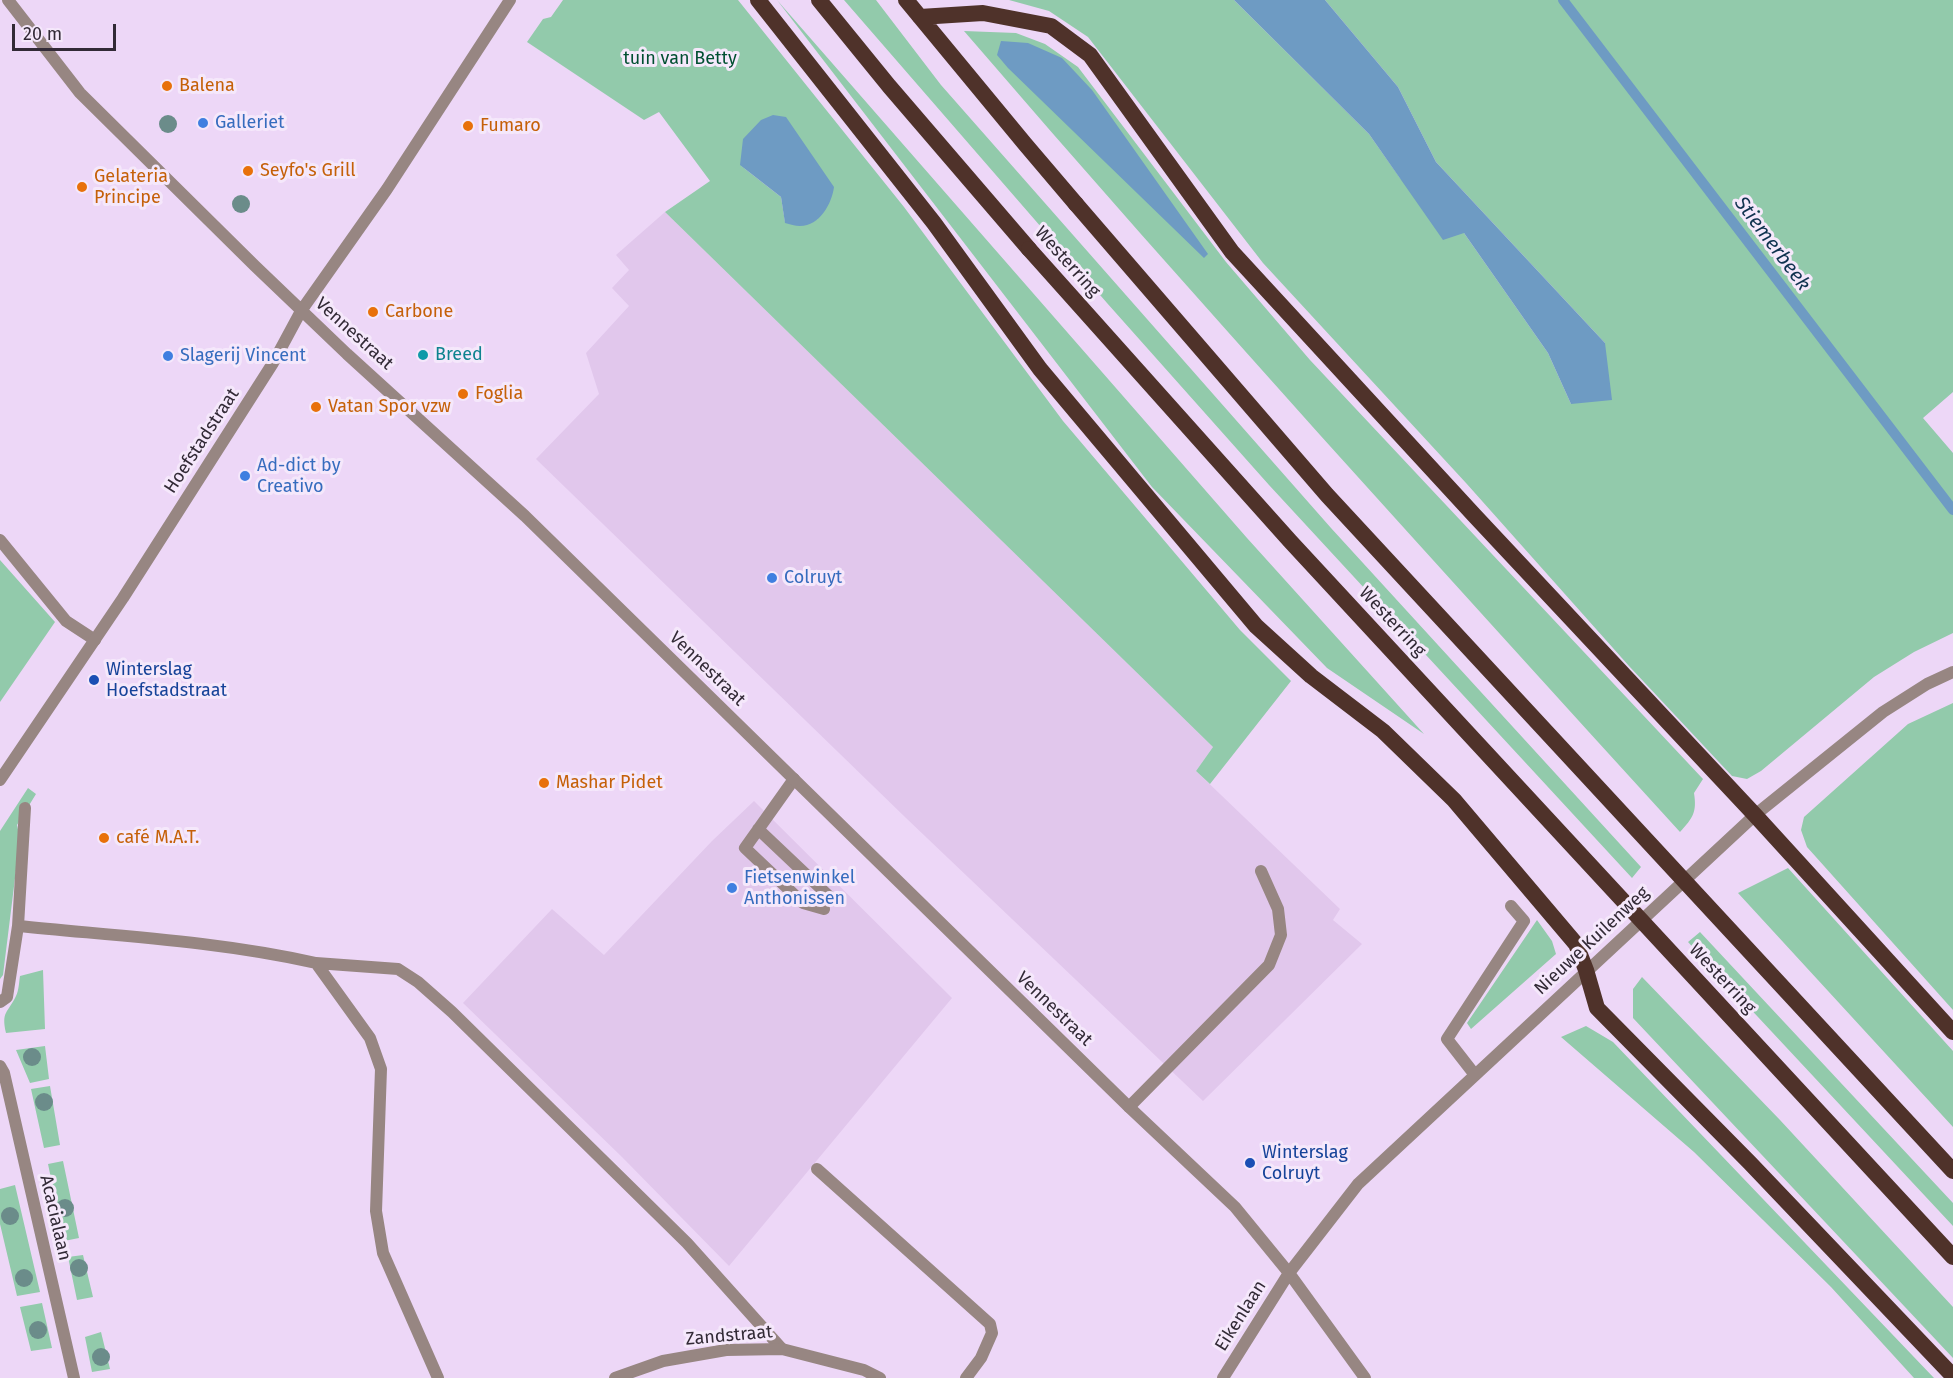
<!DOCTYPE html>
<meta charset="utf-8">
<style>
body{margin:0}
#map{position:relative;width:1953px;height:1378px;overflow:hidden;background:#edd7f7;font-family:"Fira Sans",sans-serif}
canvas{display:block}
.scale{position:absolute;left:12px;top:24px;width:104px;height:27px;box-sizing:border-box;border:3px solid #322a36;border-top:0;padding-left:8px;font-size:18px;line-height:21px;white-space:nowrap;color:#322a36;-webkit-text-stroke:4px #f5e8fb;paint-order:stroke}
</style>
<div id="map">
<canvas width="1953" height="1378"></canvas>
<div class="scale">20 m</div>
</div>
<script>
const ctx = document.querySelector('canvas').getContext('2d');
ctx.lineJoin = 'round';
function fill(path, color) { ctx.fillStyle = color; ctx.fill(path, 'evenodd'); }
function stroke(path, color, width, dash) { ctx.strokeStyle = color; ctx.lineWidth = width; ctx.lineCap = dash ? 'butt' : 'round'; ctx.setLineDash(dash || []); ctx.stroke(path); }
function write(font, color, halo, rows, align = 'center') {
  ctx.font = font + ' "Fira Sans",sans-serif'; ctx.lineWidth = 6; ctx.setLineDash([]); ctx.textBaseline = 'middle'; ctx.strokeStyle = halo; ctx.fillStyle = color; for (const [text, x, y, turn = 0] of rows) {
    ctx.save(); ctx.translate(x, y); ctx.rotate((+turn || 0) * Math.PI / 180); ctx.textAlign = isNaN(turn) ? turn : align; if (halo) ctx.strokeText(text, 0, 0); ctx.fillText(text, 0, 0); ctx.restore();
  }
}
const built = new Path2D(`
 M665,212L1213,747L1196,771L1340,909L1333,920L1362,944L1203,1101L906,818L536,459L599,394L586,353L629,306L612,288L629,270L616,255Z
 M754,801L952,998L729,1266L622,1157L463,1003L552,909L604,955L712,841Z`);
const green = new Path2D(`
 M563,0H738L904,207L1063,421L1240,630L1291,681L1210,784L1196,771L1213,747L665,212L710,181L659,112L644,120L527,42L543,19L551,17ZM740,165L818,219L785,222L781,197Z
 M777,0L1247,538L1424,734L1327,668L1152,487Z
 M844,0H876L941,85L1331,528L1641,867L1632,878L1269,485L1107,303Z
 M1009,0H1234L1369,134L1400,178L1464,233L1548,353L1571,404L1605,343L1436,162L1398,87L1325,0H1953V392L1923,418L1953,453V633L1914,652L1874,677L1761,771L1747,779L1732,776L1629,666L1466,483L1263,263L1088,37L1049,11Z
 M964,31L1016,33L1045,44L1078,67L1226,262L1310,360L1703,779L1694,793C1697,812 1693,818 1680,832C1439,567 1198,303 964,31Z
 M0,560L55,622L0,702Z
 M1953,703V1010L1807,847L1801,830L1804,817L1908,724Z
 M28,788L36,794L17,825L20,838L3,975L0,979V831Z
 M1788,868L1953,1051V1127L1738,893Z
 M1537,920L1552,941L1556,954L1471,1029L1467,1023Z
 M1700,932L1953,1203V1226L1688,942Z
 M43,970L45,1029L6,1033C1,1011 8,1013 16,996C19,990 19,982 20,976Z
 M1642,977L1780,1120L1953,1307V1358L1633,1018V989Z
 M1586,1026L1613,1042L1934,1378H1914L1831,1287L1694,1152L1561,1037Z
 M45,1046L49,1079L30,1083L16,1050Z
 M50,1086L60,1145L44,1148L31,1089Z
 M63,1161L79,1238L64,1241L48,1164Z
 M15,1185L40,1292L17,1296L0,1224V1189Z
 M83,1255L93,1297L77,1300L68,1257Z
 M42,1303L52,1348L31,1351L20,1307Z
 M101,1332L110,1369L92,1372L85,1337Z`);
const water = new Path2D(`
 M1234,0H1325L1398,87L1436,162L1605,343L1612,400L1571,404L1548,353L1464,233L1443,240L1369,134Z
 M1001,41L1028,43L1062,58L1092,90L1208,254L1204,258L1008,68L997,55Z
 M773,115L786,117L834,187C832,203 820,226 800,226C795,226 790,224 785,223L781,197L740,165L743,139L761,120Z`);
const stream = new Path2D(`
 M1563,0L1953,510`);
const service = new Path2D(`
 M0,540L66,621L95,640
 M794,779L745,848L803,903L824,909
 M758,829L833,900
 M18,926C117,936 218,941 316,963L370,1038L381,1069L376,1211L383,1253L438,1378
 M316,963L398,969L418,982L452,1012L687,1243L782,1349
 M0,1002L7,997L18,926L25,808
 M1475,1075L1447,1039L1524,921L1511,906
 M1129,1107L1269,965L1281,935L1278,909L1261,871
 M817,1169L990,1324L992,1333L981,1358L966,1378`);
const minor = new Path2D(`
 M8,0L80,93L255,266L347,354L525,516L1129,1107L1235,1207L1289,1273L1365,1378
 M0,780L123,598L273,363L301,311L387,189L510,0
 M0,1066L4,1073L74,1378
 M615,1378L663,1361L726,1350L782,1349L864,1370L880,1378
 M1223,1378L1289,1273L1358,1184L1755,815L1883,712L1927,684L1953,672`);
const trunk = new Path2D(`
 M758,0L934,223L1040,369L1256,626L1311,676L1383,731L1454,800L1576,944L1586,970L1597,1008L1750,1163L1953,1376
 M819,0L889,86L1029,249
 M906,0L1025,144L1076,204
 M920,17L983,13L1051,26L1090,55L1232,252L1474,515L1755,815L1953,1032`);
const trunkBridge = new Path2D(`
 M1076,204L1327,495L1953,1171
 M1029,249L1290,541L1953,1257`);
const trees = [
 [168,124],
 [241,204],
 [32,1057],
 [44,1102],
 [65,1208],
 [10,1216],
 [79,1268],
 [24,1278],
 [38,1330],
 [101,1357]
];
const markers = [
 [167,86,6,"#e8710a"],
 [203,123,6,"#3f7fe0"],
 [468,126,6,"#e8710a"],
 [248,171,6,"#e8710a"],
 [82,187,6,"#e8710a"],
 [373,312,6,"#e8710a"],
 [423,355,6,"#0f9aa8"],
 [168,356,6,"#3f7fe0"],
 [463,394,6,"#e8710a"],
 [316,407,6,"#e8710a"],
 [245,476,6,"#3f7fe0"],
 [772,578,6,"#3f7fe0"],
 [94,680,6,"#1a4fb4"],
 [544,783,6,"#e8710a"],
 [104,838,6,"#e8710a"],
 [732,888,6,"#3f7fe0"],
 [1250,1163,6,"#1a4fb4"]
];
const parkNames = [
 ["tuin van Betty",680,59]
];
const foodNames = [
 ["Balena",179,86],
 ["Fumaro",480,126],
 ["Seyfo's Grill",260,171],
 ["Gelateria",94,177],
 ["Principe",94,198],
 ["Carbone",385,312],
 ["Foglia",475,394],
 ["Vatan Spor vzw",328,407],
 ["Mashar Pidet",556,783],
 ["café M.A.T.",116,838]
];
const shopNames = [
 ["Galleriet",215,123],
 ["Slagerij Vincent",180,356],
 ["Ad-dict by",257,466],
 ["Creativo",257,487],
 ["Colruyt",784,578],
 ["Fietsenwinkel",744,878],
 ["Anthonissen",744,899]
];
const streetNames = [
 ["Westerring",1067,262,48],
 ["Vennestraat",354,334,42],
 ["Hoefstadstraat",202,441,-57],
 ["Westerring",1392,622,47],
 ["Vennestraat",707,669,44],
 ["Nieuwe Kuilenweg",1592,941,-43],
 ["Westerring",1722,979,47],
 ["Vennestraat",1054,1009,44],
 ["Acacialaan",55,1218,77],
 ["Eikenlaan",1241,1316,-58],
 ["Zandstraat",729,1336,-5]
];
const cultureNames = [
 ["Breed",435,355]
];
const transitNames = [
 ["Winterslag",106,670],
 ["Hoefstadstraat",106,691],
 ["Winterslag",1262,1153],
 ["Colruyt",1262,1174]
];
const waterNames = [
 ["Stiemerbeek",1772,244,53]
];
fill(built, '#e1c7ec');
fill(green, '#92caab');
fill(water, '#6e9bc3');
stroke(stream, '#6e9bc3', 10);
stroke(service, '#978682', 12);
stroke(minor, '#978682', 12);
stroke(trunk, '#4f322a', 16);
stroke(trunkBridge, '#4f322a', 16);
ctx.fillStyle = '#6b8c8a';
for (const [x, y] of trees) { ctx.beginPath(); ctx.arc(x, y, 9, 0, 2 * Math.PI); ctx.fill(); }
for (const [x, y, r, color] of markers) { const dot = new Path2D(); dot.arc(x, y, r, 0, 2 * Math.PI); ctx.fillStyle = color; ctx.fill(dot); stroke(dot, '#f5e8fb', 2); }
write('18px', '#004f31', '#f5e8fb', parkNames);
write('18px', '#c56008', '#f5e8fb', foodNames, 'left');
write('18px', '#366cbe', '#f5e8fb', shopNames, 'left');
write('18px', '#322a36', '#f5e8fb', streetNames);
write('18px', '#0d838f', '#f5e8fb', cultureNames, 'left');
write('18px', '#164399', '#f5e8fb', transitNames, 'left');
write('italic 20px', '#0f324f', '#f5e8fb', waterNames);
</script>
